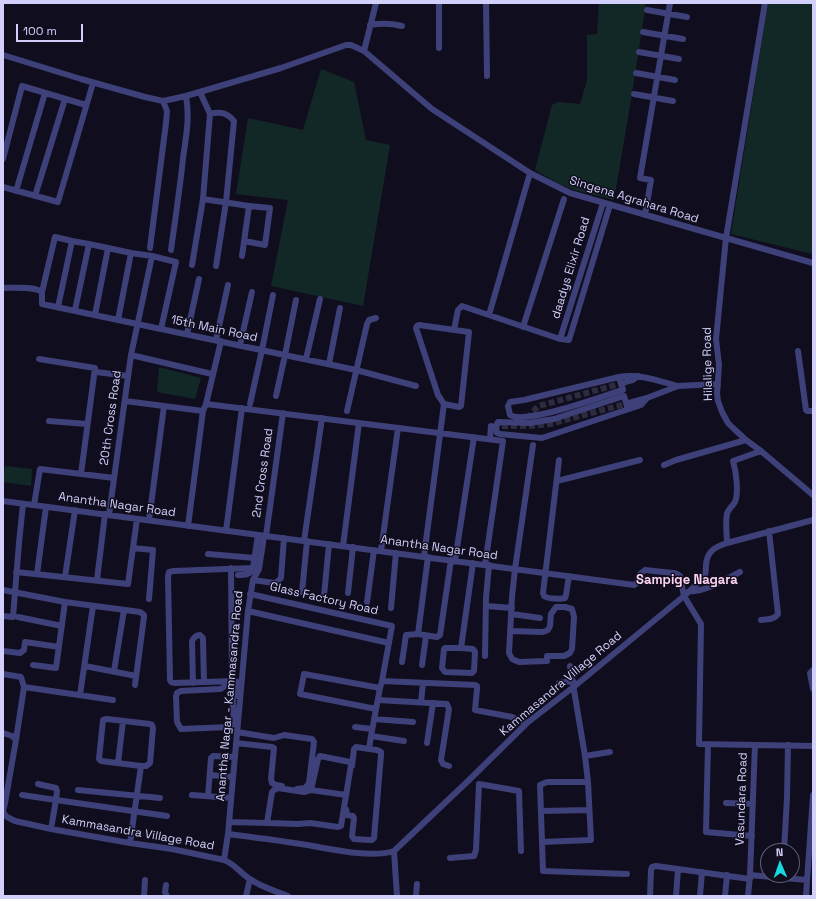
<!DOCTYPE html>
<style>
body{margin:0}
#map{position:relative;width:816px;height:899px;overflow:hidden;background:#100e1e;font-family:"Space Grotesk",sans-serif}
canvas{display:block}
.frame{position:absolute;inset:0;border:4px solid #d2d0fa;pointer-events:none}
.north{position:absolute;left:760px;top:843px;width:40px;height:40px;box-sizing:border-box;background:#100e1e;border:1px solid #5e5c76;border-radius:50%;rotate:358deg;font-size:11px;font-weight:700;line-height:16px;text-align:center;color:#d2d0fa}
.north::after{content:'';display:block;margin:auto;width:14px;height:18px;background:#16dae1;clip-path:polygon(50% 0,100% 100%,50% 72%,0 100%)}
.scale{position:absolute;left:16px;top:24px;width:67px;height:18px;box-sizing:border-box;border:2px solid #d2d0fa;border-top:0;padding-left:5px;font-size:12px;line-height:14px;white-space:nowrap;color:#d2d0fa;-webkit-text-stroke:3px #100e1e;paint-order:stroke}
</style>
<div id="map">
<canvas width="816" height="899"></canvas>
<div class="frame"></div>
<div class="north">N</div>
<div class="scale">100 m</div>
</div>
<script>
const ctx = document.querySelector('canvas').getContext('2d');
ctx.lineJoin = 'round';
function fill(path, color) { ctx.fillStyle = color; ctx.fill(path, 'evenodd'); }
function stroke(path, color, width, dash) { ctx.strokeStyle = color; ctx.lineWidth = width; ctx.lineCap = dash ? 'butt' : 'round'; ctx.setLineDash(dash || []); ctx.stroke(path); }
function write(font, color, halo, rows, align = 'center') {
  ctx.font = font + ' "Space Grotesk",sans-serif'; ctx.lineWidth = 3; ctx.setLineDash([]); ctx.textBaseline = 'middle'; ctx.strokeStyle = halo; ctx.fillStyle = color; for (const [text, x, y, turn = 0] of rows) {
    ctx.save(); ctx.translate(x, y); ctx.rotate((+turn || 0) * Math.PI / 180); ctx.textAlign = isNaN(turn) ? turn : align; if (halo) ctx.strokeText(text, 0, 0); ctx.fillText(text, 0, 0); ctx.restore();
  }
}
const green = new Path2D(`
 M599,3H646L632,94L614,200L578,191L559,184L535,170L552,105L558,102L580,104L587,80V35L597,34Z
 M768,3H813V244L812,254L731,234Z
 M321,69L354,82L366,140L390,145L363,306L271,286L288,200L236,194L248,118L303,130Z
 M159,367L201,378L195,399L157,392Z
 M5,466L32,469L31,486L3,482Z`);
const minorTunnel = new Path2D(`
 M529,419L531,413L539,406L623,383
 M493,426H529L550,424L629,403`);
const minor = new Path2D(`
 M439,3V48
 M486,3L487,76
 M765,3L726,238L716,339L719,365L717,394L718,401L722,412L728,423L733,428L746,440L761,451L813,495
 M647,10L687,17
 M370,25C382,23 390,23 402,26
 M643,32L683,39
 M364,51L376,3
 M639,52L679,59
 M3,55L81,79L145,97L163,101L186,96L281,68L346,45H351L364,51L432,109L530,173L570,193L726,238L813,263
 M636,73L675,80
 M634,94L673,101
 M210,114C221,111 227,113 234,121L226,202L216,266
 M3,159L22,86L86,105
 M3,187L58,202L93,83
 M16,191L45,93
 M35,196L65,99
 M203,199L249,206L242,256
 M645,215L651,180L640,178L670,3
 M244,241L265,245L270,208L249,206
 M150,248L166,123L167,111L163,101
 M171,250C175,220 180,189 183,158C186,137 190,117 186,96
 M192,265L203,199L210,114L200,92
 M3,288C13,288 34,286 42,292V304L356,370L416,386
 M42,292L55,237L72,241
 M58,307L72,241L89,244
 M75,310L89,244L108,248
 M95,315L108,248L131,253
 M489,315L530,173
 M118,320L131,253L152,256
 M523,327L564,199
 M454,330L458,310L462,306L560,339L569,340L610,205
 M187,334L199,279
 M560,339L603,203
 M216,340L228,285
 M240,345L252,292
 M798,351L806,410L807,411H813
 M131,355L212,374
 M39,359L95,368L81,474
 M306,359L320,299
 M329,364L340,308
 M96,372L128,376
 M619,377L623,390C602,396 526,425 510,415L508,406L510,402L524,400L619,377C638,373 659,381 677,386
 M623,383L633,380L638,376
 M276,396L285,355L296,300
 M125,401L203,411
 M629,403L647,398
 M206,404L503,441L485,565
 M250,404L262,350L273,295
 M628,409L624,396L554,419L530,423L498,422C496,425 496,429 497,433L500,434L542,438L641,405L647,398L678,386L718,384
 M347,411L367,324L369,320L376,318
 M49,421L87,424
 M490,439L491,426
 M559,460L543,593C543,594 544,595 544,596C547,599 561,599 565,598L566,595L569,576
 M664,465L676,460L746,440
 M557,481L640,460
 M3,501L634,585L637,583L640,574L645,570L673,573L677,574L680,576L684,596L704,578C706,574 706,570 706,565C707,551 715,547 727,543L813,520
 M34,505L40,469L114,478
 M109,515L131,355L152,256L176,262L161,329
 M149,520L164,406
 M188,526L203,411L206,404L221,341
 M226,531L242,408
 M266,536L283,413
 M304,541L322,418
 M727,543C727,534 725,523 727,514C728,509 733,506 735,502C739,492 736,471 733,461L761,451
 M343,546L359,423
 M133,548L153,550L149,599
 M381,551L398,428
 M208,554L255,558
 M424,556L444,404L438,395L416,328L417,326L419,325L469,332L461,406L459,407L444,404
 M455,561L474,437
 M16,572L128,584L137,519
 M37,574L46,507
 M238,575C244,575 251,575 253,568H256
 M65,577L75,510
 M97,580L105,514
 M253,580L274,583L277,582L281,578L284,538
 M3,590L65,602L140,612L144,615V617L135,685
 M690,591C703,593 728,578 740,572
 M302,592L307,541
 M348,593L353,547
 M250,594L392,626L382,681
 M324,596L329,544
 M367,602L374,550
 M486,606L512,608
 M391,608L396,553
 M248,611L389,643
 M512,614L540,618
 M3,616L13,617L19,543L23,504
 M18,617L62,626
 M761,620C768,619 774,620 778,614L769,531
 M510,631L543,632L548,630L550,626L551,614L556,607H565L572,609L574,617L572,649L570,653L564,656H547V661L519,662L512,659L509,653L512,597L515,569L533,445
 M418,634L437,637L440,635L451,560
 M461,648H445L444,649L442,668L445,672L472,673L474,671L475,652L473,649L461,648L473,563
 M3,651L20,653L24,650L25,642L59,647
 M485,656L486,598L489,565
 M402,662L406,635L418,634L428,557
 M33,665L56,668L65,602
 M422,665L426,636
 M85,666L136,676
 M813,670L810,673L813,689
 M114,671L124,610
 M3,674L21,677L24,687L16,740
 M226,682C225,686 224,688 220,689L181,691L177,693L176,696L177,722L181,729L229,727L232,725L234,723L232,681L231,568
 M193,683L192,641C194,637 196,635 200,635L203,638V641L204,682
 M559,683L573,681
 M24,687L113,700
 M380,688L371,736L404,741
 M80,695L93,606
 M240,697L237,696V683L236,681L174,683L171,682L170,680L168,576L169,572L174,571L253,568L258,535
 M378,700L447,704L449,709L441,760L443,764L449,766
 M421,702L423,683
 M376,709L300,694L304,674L380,688L382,681L475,685L477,686V689L475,710L512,717L527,723
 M374,719L413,722
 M355,727L372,729
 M237,732L274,738L284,735L312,739L314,742L309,783L305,788L297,789
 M3,733L12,736L16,740L5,803L3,811
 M236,743L272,747L274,748L271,779L272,783L276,785L282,786
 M427,743L433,703
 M708,744L706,832L752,836
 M755,745L813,746
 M585,756L610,752
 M118,763L123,721
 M352,766L354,749L356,747L369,749
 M210,775L233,777
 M588,782H547L540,785L543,871L627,874
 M78,790L160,798
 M311,790L346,795
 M22,795L56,800L57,791L56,788L38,784
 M192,795L231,798
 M208,796L211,758L213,756L235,757
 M726,803L753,804
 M346,809L347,815L353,816L354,818L352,836L354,839L370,840H372L374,838L381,755V752L377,750L369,749L371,736
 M541,811L589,810
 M3,812L7,817L15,821L51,829L130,843L172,849L224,860C235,864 240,873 250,879C261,887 275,891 288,896
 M229,822L267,823L272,792L274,790L278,788L304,792L311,790L318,759L320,756L350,762L351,765L341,826L338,827L310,823L298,824L267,823
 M51,829L56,800L167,816
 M228,834C252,837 277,840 301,844C326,848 370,859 394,851L467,782L527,723L576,685L684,596L701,624L699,744L755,745L750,875L748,896
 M542,842L591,840L588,782L585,756L570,666
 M130,843L141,766L101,761L99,759L103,720L107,719L150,724L152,725L153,728L150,763L146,766H141
 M394,851L397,896
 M784,851L787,798L788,745
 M450,858L474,856L476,850L479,784L519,791L521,851
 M224,860L228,834L248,611L252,586L253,580L259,569L264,536
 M750,875L807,880
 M166,885L165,892L167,896
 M144,896L145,880
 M246,896L250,879
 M416,896L417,884
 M650,896L651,870L652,867L656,866L678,869
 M676,896L678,869L750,879
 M700,896L702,872
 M725,896L727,875
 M806,896L813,795`);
const streetNames = [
 ["Singena Agrahara Road",634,200,17],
 ["daadys Elixir Road",571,268,-73],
 ["15th Main Road",214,329,12],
 ["Hilalige Road",708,364,-91],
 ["20th Cross Road",111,418,-82],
 ["2nd Cross Road",263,473,-82],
 ["Anantha Nagar Road",117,505,8],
 ["Anantha Nagar Road",439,548,8],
 ["Glass Factory Road",324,599,13],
 ["Kammasandra Village Road",561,684,-40],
 ["Anantha Nagar - Kammasandra Road",230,696,-85],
 ["Vasundara Road",742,799,-88],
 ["Kammasandra Village Road",138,833,10]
];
const neighbourhoodNames = [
 ["Sampige Nagara",687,580]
];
fill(green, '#122826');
stroke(minorTunnel, '#2d2b3f', 6, [6, 3]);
stroke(minor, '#3e4079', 6);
write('12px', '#d2d0fa', '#100e1e', streetNames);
write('bold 13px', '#fbd2ef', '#100e1e', neighbourhoodNames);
</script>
